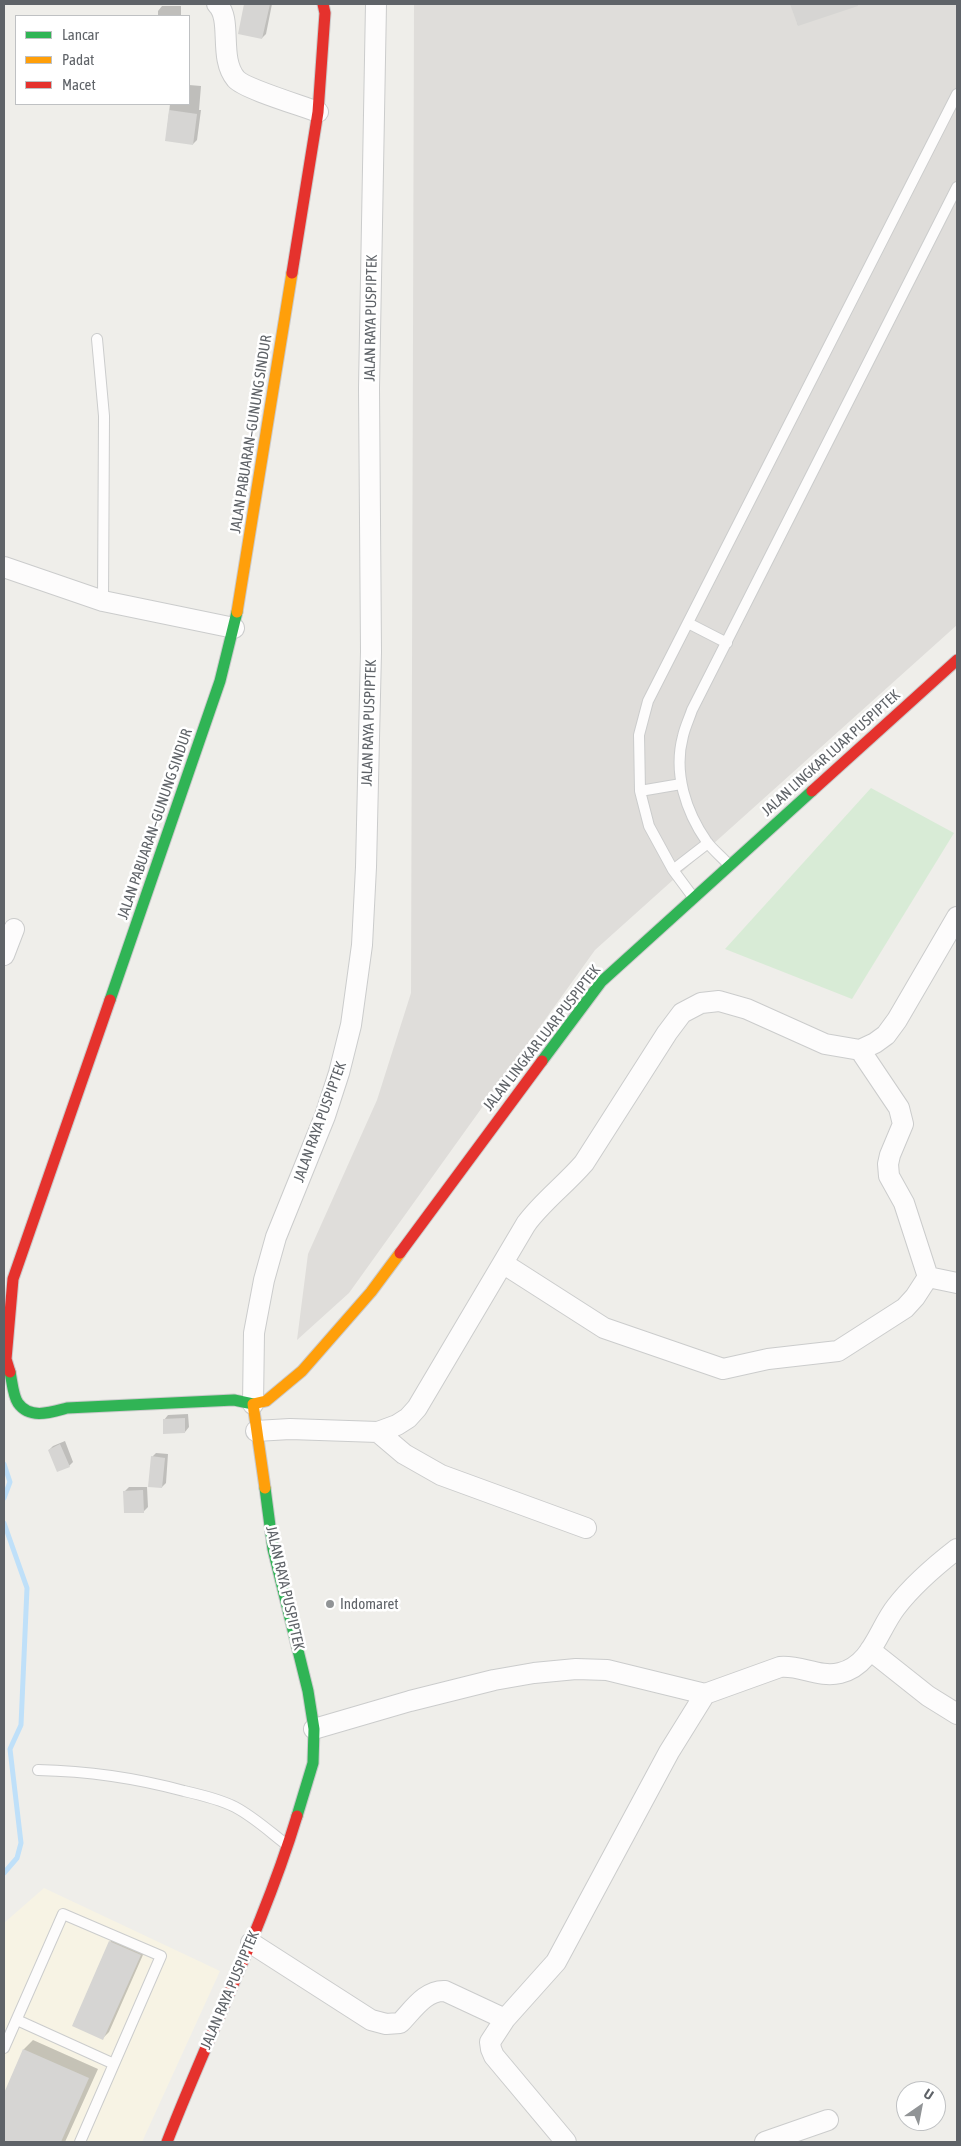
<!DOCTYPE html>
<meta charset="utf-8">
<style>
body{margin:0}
#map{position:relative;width:961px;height:2146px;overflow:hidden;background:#efeeea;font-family:"Asap Condensed",sans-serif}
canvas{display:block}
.frame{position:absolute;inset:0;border:5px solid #5f6368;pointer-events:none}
.legend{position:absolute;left:15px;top:15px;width:175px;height:90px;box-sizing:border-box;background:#fff;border:1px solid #bfc1c3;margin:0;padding:6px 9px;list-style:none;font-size:15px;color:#5f6368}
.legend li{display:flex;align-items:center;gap:10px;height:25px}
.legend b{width:25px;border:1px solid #bfc1c3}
.north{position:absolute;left:896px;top:2081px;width:50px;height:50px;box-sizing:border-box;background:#fff;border:1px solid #bfc1c3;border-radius:50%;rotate:33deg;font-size:14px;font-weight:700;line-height:20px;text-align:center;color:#5f6368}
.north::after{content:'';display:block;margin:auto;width:18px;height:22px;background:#919496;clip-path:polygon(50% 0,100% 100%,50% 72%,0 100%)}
</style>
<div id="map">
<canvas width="961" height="2146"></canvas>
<div class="frame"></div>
<ul class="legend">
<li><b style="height:6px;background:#30b455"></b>Lancar</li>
<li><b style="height:6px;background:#ff9f0a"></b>Padat</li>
<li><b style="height:6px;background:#e5322d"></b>Macet</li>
</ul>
<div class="north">U</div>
</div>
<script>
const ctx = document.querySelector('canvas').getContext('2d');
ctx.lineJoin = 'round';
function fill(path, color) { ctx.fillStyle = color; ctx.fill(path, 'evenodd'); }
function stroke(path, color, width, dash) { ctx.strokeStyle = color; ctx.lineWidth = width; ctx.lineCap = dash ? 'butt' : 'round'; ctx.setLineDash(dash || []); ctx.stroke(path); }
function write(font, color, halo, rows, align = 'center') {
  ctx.font = font + ' "Asap Condensed",sans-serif'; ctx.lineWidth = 5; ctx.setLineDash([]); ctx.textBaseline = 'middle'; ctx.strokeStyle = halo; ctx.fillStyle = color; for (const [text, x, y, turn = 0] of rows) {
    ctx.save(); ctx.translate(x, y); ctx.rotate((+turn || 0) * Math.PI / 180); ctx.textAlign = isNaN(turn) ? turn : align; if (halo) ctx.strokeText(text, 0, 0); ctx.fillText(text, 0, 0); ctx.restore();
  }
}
const commercial = new Path2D(`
 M44,1888L220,1971L142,2142H4V1923Z`);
const industrial = new Path2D(`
 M414,4H957V625L595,950L349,1293L297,1340L308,1254L377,1100L411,993Z`);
const green = new Path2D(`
 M871,788L954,833L852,999L725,949Z`);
const shadow = new Path2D(`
 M246,4H272L266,34L262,38L239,33Z
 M792,4H861L798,25Z
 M162,6H181V16H158V11Z
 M189,85L201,86L199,110H201L197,140L193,144L166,140L170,104H189Z
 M188,1414L189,1427L185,1432L164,1420L168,1415Z
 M65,1441L73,1462L69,1466L49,1450L53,1446Z
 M156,1453L168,1454L166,1483L162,1487L152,1457Z
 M129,1487H147L148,1507L143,1512L125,1491Z
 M117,1935L146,1948L109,2032L103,2038L110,1942Z
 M33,2040L98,2069L65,2142H4V2096L24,2049Z`);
const stream = new Path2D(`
 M4,1464L10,1482L4,1498
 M4,1523L27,1588L21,1725L10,1749L21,1843L17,1858L4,1873`);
const building = new Path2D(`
 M244,4H270L262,39L238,34Z
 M790,4H857L858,6L798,26Z
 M169,110L197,114L193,145L165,141Z
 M185,1418V1433L163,1434V1419Z
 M60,1444L70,1467L57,1472L48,1450Z
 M151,1456L165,1458L162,1488L148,1487Z
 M143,1490L144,1513H124L123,1491Z
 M109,1941L141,1955L103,2040L72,2026Z
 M23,2049L89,2078L61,2142H4V2093Z`);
const lane = new Path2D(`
 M97,339L104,416L103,601
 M688,623L727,643
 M640,791L681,784
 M729,865C722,857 713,850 707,842C686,812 673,773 683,736C685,727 689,719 692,710L957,187
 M673,870L708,843
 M693,897L673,870L649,826L640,791L639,735L648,701L957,94
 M38,1770C88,1771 136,1778 184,1791C202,1795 219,1799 235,1807C254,1817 270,1832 287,1845
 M17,2020L114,2064
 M4,2048L63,1914L161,1956L80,2142`);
const street = new Path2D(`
 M217,4C233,19 218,58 236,79C245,89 303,106 318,112
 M4,567L103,601L234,628
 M4,955L14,929
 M860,1050L899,1108L903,1124L890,1155L888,1164L889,1176L904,1203L928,1277L957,1283
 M504,1264L604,1328L723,1369L768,1359L838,1351L905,1308L915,1297L928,1277
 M253,1404L254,1333L264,1280L276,1237L325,1116L339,1073L351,1025L362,945L366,867L371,652L369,388L376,4
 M256,1431L290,1429L378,1432L397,1425L408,1418L417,1408L526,1224C542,1202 565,1185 584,1163L667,1033L682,1013L701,1003L719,1001L747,1009L825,1044L860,1050L875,1043L886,1035L897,1020L957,917
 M378,1432L404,1454L441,1475L586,1528
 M870,1650L928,1696L957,1714
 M314,1729L410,1701L494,1680L534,1673L576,1669L607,1670L705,1694L780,1667C801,1665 819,1678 840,1673C872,1665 878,1630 896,1607C913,1585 935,1566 957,1549
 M251,1943L371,2020L386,2024L400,2023C413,2010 425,1990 445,1991L505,2019
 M566,2142L494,2056L491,2049L490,2042L505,2019L556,1962L669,1752L705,1694
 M765,2142L828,2120`);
const fast = new Path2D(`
 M110,1000L220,681L237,612
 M542,1061L601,982L812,791
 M10,1372C12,1381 13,1396 18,1403C30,1420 52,1412 67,1408L234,1400L253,1404
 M265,1488L273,1549L308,1691L314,1729L313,1763L297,1816`);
const slow = new Path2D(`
 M237,612L292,273
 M265,1488L253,1404L266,1401L302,1371L371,1292L400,1253`);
const jam = new Path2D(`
 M292,273L318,112L325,13L323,4
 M812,791L957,660
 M400,1253L542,1061
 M10,1372L6,1359L13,1279L110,1000
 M167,2142C209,2033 263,1928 297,1816`);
const markers = [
 [330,1604,5,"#919496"]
];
const streetNames = [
 ["JALAN RAYA PUSPIPTEK",371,318,-89],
 ["JALAN PABUARAN–GUNUNG SINDUR",251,434,-81],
 ["JALAN RAYA PUSPIPTEK",369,723,-88],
 ["JALAN LINGKAR LUAR PUSPIPTEK",831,753,-42],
 ["JALAN PABUARAN–GUNUNG SINDUR",155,824,-71],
 ["JALAN LINGKAR LUAR PUSPIPTEK",542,1038,-52],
 ["JALAN RAYA PUSPIPTEK",320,1122,-70],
 ["JALAN RAYA PUSPIPTEK",285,1588,77],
 ["JALAN RAYA PUSPIPTEK",230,1990,-67]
];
const poiNames = [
 ["Indomaret",340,1604]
];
fill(commercial, '#f7f3e4');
fill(industrial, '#dfddda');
fill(green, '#d8ebd6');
fill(shadow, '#0003');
stroke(stream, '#bfe0f9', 5);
fill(building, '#d6d5d3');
stroke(lane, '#cbcccc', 12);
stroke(street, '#cbcccc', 22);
stroke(fast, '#cacacb', 13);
stroke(slow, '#cacacb', 13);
stroke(jam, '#cacacb', 13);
stroke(lane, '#fdfcfc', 10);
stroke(street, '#fdfcfc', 20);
stroke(fast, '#30b455', 11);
stroke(slow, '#ff9f0a', 11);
stroke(jam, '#e5322d', 11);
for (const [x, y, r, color] of markers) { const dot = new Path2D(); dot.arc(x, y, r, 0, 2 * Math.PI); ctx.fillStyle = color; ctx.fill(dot); stroke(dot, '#fff', 2); }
write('15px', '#5f6368', '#fff', streetNames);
write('15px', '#5f6368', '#fff', poiNames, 'left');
</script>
